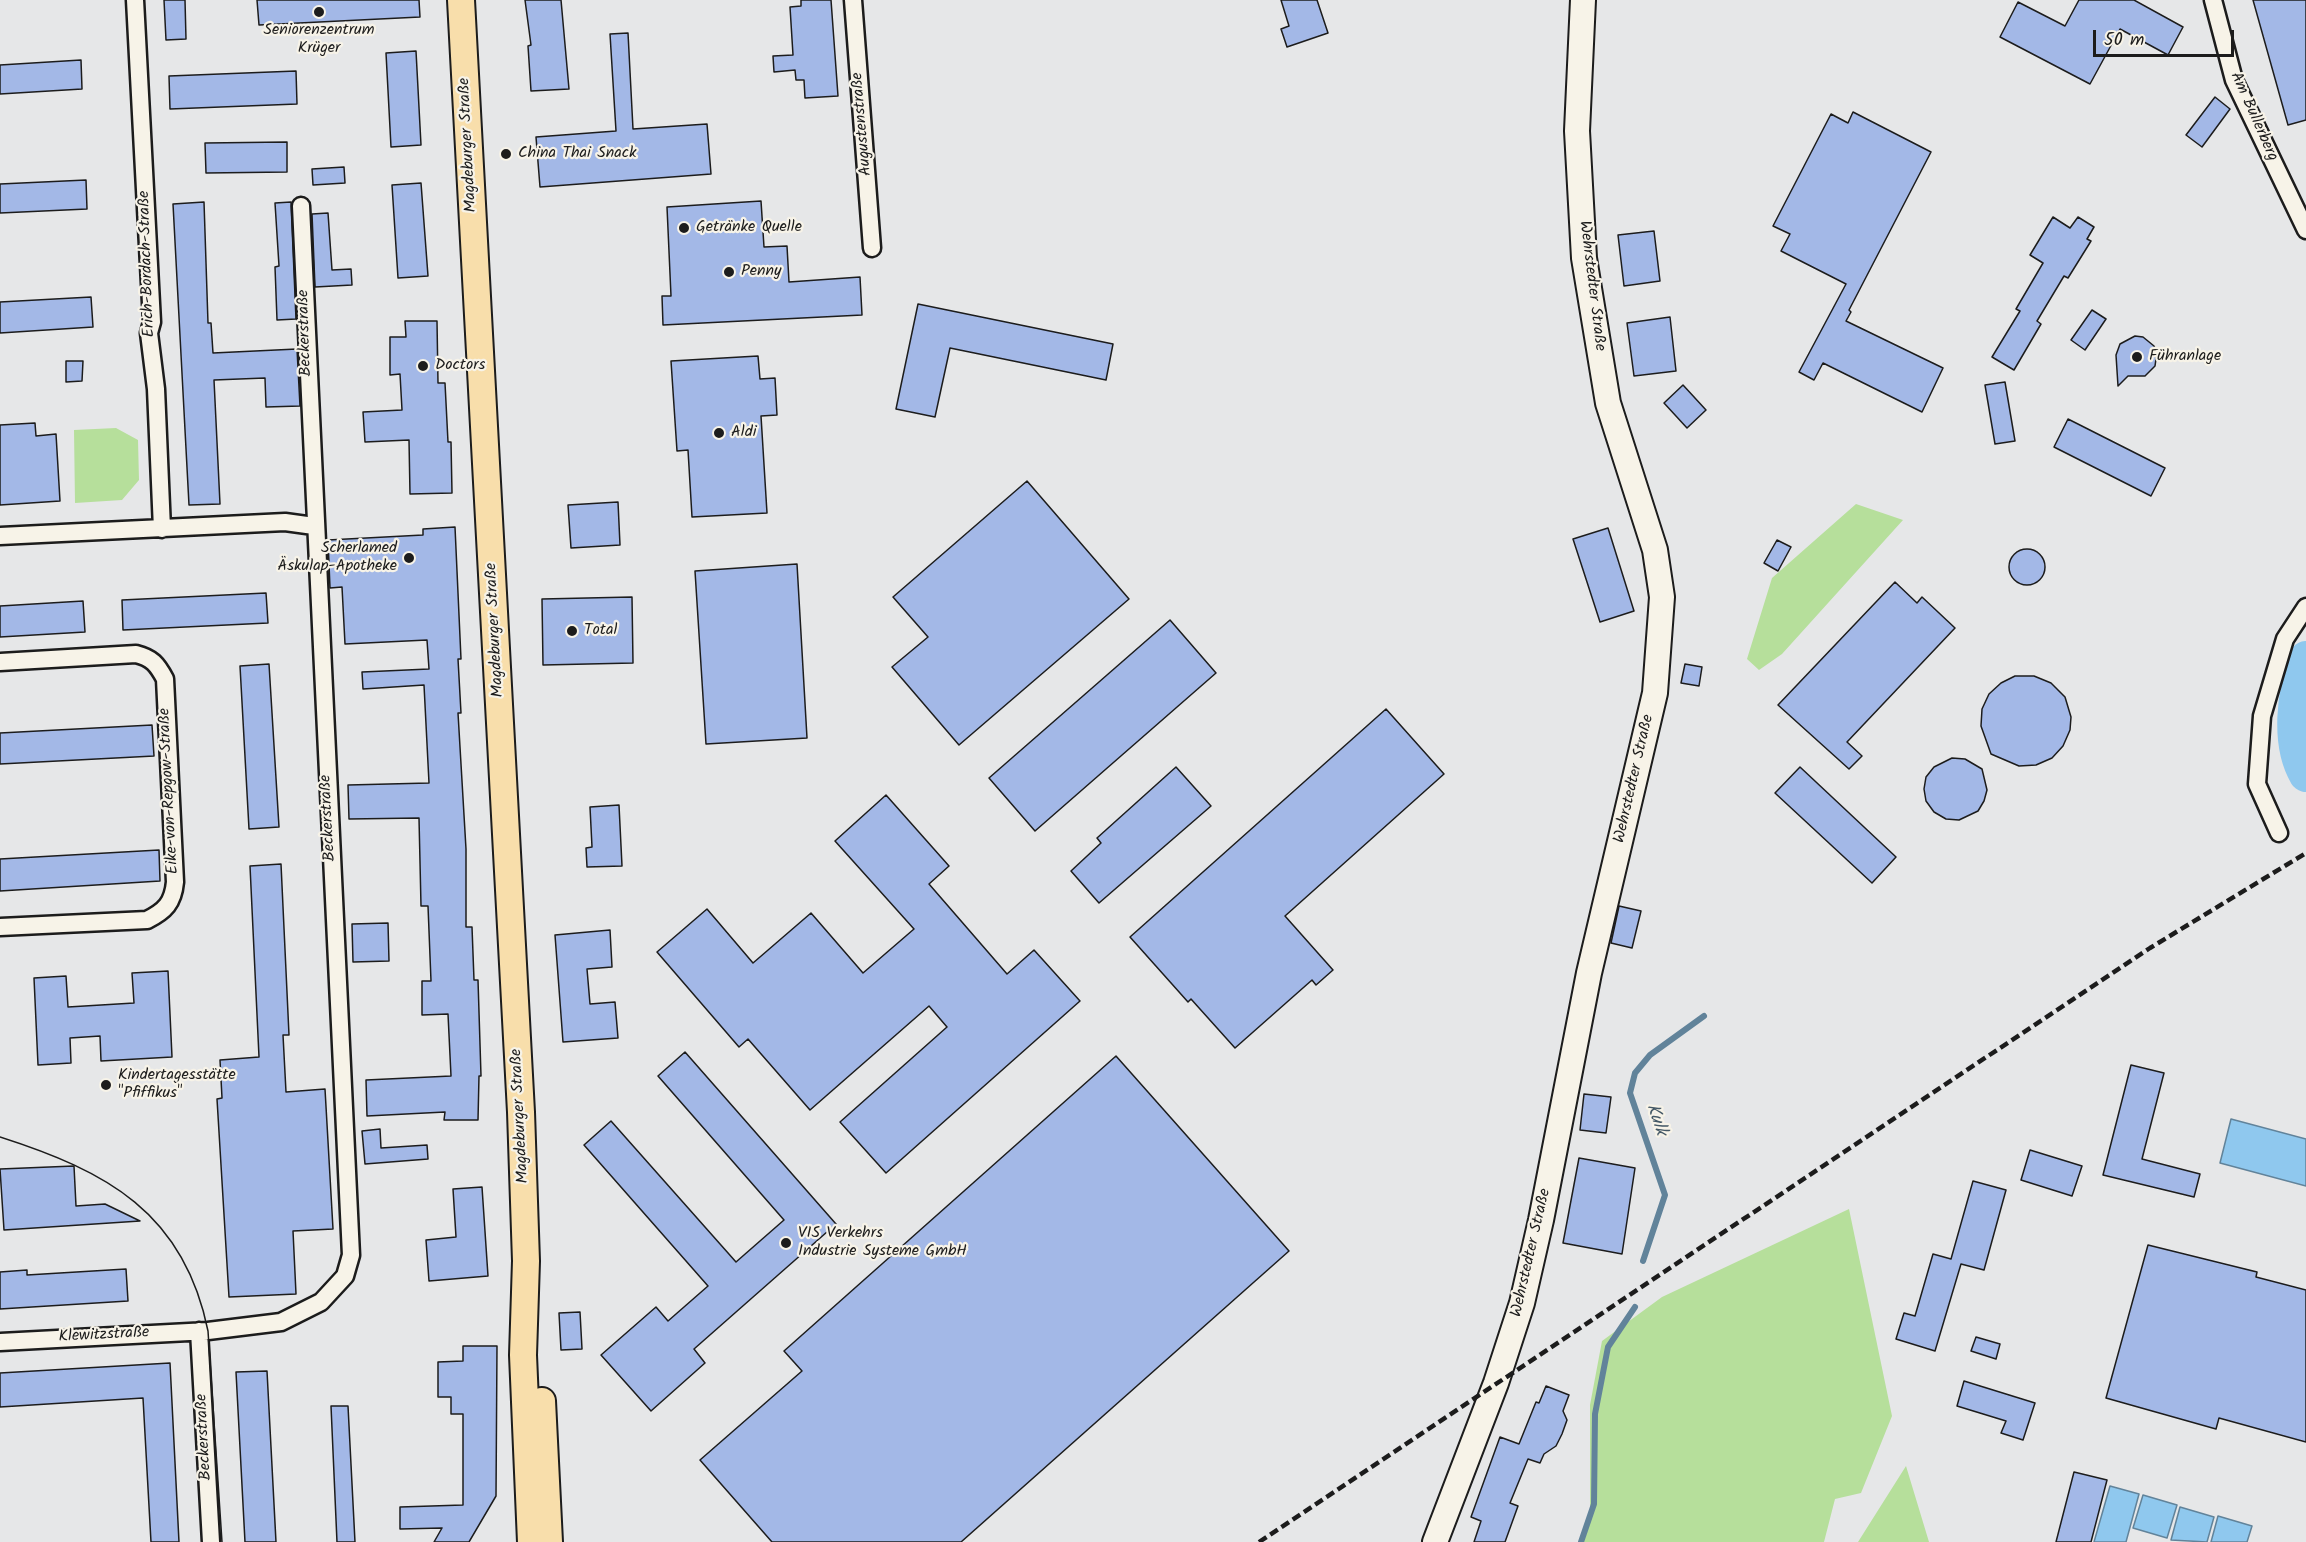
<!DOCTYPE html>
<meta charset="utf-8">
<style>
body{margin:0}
#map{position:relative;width:2306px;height:1542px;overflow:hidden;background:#e6e7e8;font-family:Kalam,sans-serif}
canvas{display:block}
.scale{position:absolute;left:2093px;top:30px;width:141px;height:27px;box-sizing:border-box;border:3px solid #1c1c1c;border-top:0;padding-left:8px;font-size:18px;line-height:21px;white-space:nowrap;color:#1c1c1c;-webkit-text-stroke:4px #f7f3e8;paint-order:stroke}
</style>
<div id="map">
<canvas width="2306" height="1542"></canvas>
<div class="scale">50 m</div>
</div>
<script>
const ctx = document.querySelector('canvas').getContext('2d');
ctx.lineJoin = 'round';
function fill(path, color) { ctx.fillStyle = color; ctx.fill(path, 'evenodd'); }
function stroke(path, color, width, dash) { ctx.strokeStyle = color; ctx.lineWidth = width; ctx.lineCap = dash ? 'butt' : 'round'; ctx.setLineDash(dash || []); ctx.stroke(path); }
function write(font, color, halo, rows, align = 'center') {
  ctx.font = font + ' Kalam,sans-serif'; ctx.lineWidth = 4.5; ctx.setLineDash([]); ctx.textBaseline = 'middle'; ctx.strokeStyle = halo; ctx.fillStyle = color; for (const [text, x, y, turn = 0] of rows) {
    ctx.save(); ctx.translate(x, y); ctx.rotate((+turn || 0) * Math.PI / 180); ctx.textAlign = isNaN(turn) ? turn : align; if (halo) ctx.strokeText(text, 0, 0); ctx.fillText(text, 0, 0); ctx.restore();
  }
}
const green = new Path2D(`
 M116,428L138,440L139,480L122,500L75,503L74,430Z
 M1856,504L1903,520L1782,654L1759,670L1747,659L1772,578Z
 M1849,1209L1892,1416L1861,1493L1835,1499L1824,1542H1579L1590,1513V1405L1602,1341L1662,1297Z
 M1906,1466L1929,1542H1858Z`);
const water = new Path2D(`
 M2231,1119L2306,1139V1186L2220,1163Z
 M2110,1486L2139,1494L2126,1542H2094Z
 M2143,1495L2177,1505L2167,1538L2133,1528Z
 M2180,1507L2214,1517L2207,1542L2171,1540Z
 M2218,1516L2252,1526L2247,1542H2211Z`);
const stream = new Path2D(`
 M1643,1261L1665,1195L1630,1093L1635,1073L1650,1055L1704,1016
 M1581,1542L1594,1504L1595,1414L1608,1347L1635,1307`);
const river = new Path2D(`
 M2306,658C2294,692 2287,743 2306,775`);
const building = new Path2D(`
 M164,0H185L186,39L166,40Z
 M257,0H419L420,17L259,25Z
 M525,0H561L569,89L531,91L528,46L531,45Z
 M801,0H831L838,96L805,98L804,80H796L795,70L774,72L773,56L793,55L790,7L801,6Z
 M1281,0H1317L1328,33L1287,47L1281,29L1289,26Z
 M2079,0H2134L2183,27L2168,55L2120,29L2090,84L2000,37L2018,2L2065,26Z
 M2253,0H2306V120L2288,125Z
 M628,33L633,129L707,124L711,174L540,187L536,137L616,131L610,34Z
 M416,51L421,145L391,147L386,53Z
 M81,60L82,89L0,94V65Z
 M296,71L297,104L170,109L169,76Z
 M2215,97L2230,109L2202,147L2186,135Z
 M1853,112L1931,152L1849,310L1851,312L1846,321L1943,368L1922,412L1823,363L1814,380L1799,372L1846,284L1781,251L1790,234L1773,226L1831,114L1848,123Z
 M287,142V172L206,173L205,143Z
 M344,167L345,183L313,185L312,169Z
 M86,180L87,209L0,213V184Z
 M421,183L428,276L398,278L392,185Z
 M761,201L764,247L787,246L789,282L860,277L862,315L663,325L662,296H671L667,207Z
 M204,202L208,323H211L213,353L297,349L300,406L266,407L265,378L214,380L220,504L189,505L173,204Z
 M291,202L296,319L277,320L275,267L279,266L275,203Z
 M328,213L332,270L351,269L352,285L315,287L312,214Z
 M2053,217L2070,228L2078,217L2094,227L2087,239L2091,241L2068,278L2064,276L2037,321L2041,324L2014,370L1992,357L2020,311L2016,309L2043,263L2030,255Z
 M1654,231L1660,281L1624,286L1618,235Z
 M91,297L93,327L0,333V302Z
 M918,304L1113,344L1106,380L950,348L935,417L896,409Z
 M2092,310L2106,319L2085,350L2071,340Z
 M1670,317L1676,371L1634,376L1627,323Z
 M405,321H437L438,383H445L448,442H451L452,493L410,494L409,440L365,442L363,412L402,410L400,374L390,375V337H406Z
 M2135,336L2143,337L2154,346L2157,352L2155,366L2145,376H2128L2118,386L2116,355L2120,344Z
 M758,356L760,379L775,378L777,415L761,416L767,513L692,517L688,450L677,451L671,361Z
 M66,361H83L82,381L66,382Z
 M2005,382L2015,441L1995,444L1985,385Z
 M1683,385L1706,410L1687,428L1664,403Z
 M2068,419L2165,468L2151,496L2054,447Z
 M35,423L36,436L56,434L60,501L0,505V425Z
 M1027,481L1129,599L959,745L892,667L928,637L893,597Z
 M618,502L620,545L571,548L568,505Z
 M455,527L461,659H458L461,713H458L466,849V927H472L474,980H478L481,1076H479L478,1120H444L445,1112L367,1116L366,1080L451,1076L448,1014L422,1015V981H431L428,906H421L419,818L349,819L348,785L429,783L424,685L363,689L362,672L429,669L427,640L345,644L342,587L330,588L328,540L423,535V529Z
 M1608,528L1634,611L1600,622L1573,539Z
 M1777,540L1791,547L1778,571L1764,563Z
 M2009 567a18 18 0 1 1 36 0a18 18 0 1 1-36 0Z
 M797,564L807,738L706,744L695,571Z
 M1895,582L1917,603L1922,597L1955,628L1847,742L1862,756L1849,769L1778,705Z
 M266,593L268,623L123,630L122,600Z
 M632,597L633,663L543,665L542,599Z
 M83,601L85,632L0,637V606Z
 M1170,620L1216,673L1035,831L989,778Z
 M269,664L279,827L249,829L240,666Z
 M1685,664L1702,667L1699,686L1681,683Z
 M2015,676H2034L2051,683L2065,697L2071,717L2070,730L2063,746L2052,758L2036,765L2019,766L1991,754L1981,726L1982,709L1989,694L2001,683Z
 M1386,709L1444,774L1285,916L1333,970L1316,985L1312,980L1235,1048L1191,999L1188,1002L1130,937Z
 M152,725L154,756L0,764V733Z
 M1952,758L1965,759L1982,769L1987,790L1984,801L1978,811L1959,820L1946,819L1934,812L1926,801L1924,789L1926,777L1934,767Z
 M1176,767L1211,806L1099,903L1071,871L1101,843L1097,838Z
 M1800,767L1896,857L1872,883L1775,793Z
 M886,795L949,866L929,884L1007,974L1034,950L1080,1001L886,1173L840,1122L947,1027L929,1006L810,1110L748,1039L739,1047L657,952L707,909L753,963L811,913L863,973L914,929L835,841Z
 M619,805L622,866L587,867L586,848L592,847L590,807Z
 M159,850L160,881L0,891V859Z
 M281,864L289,1035H283L286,1092L325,1089L333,1229L293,1231L296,1294L229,1297L217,1099L222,1098L220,1060L259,1057L250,866Z
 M1619,906L1641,911L1632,948L1611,943Z
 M388,923L389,961L353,962L352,924Z
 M610,930L612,967L587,969L590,1004L615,1002L618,1038L563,1042L555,935Z
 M168,971L172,1057L101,1061L100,1036L70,1038L71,1063L38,1065L34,978L66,976L68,1007L134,1003L132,973Z
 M685,1052L836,1224L694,1349L705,1363L651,1411L601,1355L656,1307L668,1321L708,1286L584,1145L611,1121L736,1262L784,1220L658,1076Z
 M1116,1056L1289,1251L961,1542H772L700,1460L802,1371L784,1351Z
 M2131,1065L2164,1073L2142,1159L2200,1174L2194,1197L2103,1175Z
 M1584,1094L1611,1097L1606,1133L1580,1130Z
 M380,1129L381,1148L427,1145L428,1159L365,1164L362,1131Z
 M2030,1150L2082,1166L2072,1196L2021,1180Z
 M1579,1158L1635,1168L1622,1254L1563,1243Z
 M74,1166L76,1206L105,1204L140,1221L4,1230L0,1169Z
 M1973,1181L2006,1190L1984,1270L1961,1264L1935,1351L1896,1339L1904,1313L1915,1316L1933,1254L1951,1259Z
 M482,1187L488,1276L429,1281L426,1240L456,1237L453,1189Z
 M2148,1245L2257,1272L2256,1277L2306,1290V1442L2219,1418L2216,1429L2106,1398Z
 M126,1269L128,1301L0,1309V1272L27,1270V1275Z
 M580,1312L582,1349L561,1350L559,1313Z
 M1976,1337L2000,1344L1996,1359L1971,1351Z
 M463,1346H497L496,1496L469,1542H434L442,1528L400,1529V1507L463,1505V1414H451V1397H438V1362L463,1361Z
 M170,1363L179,1542H151L143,1398L0,1407V1373Z
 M267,1371L276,1542H245L236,1372Z
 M1964,1381L2035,1403L2023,1440L2001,1433L2006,1421L1957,1406Z
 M1546,1386L1569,1395L1563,1411L1567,1420L1562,1434L1556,1446L1544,1454L1540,1463L1528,1459L1510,1503L1518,1506L1505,1542H1474L1481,1521L1471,1517L1500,1437L1519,1444L1536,1402L1539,1403Z
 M331,1406H348L355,1542H337Z
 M2074,1472L2107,1480L2091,1542H2056Z`);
const street = new Path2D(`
 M135,0L152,322L149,333L156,389L162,529
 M853,0L872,248
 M2213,0L2234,80L2306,230
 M0,536L285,522L314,526
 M0,662L136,654C152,658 157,664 165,679L175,882C173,903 165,911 147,920L0,927
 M2279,833L2257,784L2262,716L2285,639L2306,607
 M199,1331L211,1542
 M0,1342L208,1331L281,1322L321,1302L345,1276L351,1255L301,206`);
const secondary = new Path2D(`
 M1435,1542L1496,1383L1522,1303L1541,1220L1589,973L1655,693L1662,597L1655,550L1608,403L1584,258L1577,131L1583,0`);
const primary = new Path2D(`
 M461,0L521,1112L526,1261L523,1355L531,1542
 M542,1401L549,1542`);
const tram = new Path2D(`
 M0,1137C106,1171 184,1212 208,1331L222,1542`);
const rail = new Path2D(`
 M1259,1542L2150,948L2306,853`);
const markers = [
 [319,12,6,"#1c1c1c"],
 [506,154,6,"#1c1c1c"],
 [684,228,6,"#1c1c1c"],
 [729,272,6,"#1c1c1c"],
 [2137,357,6,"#1c1c1c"],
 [423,366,6,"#1c1c1c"],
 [719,433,6,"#1c1c1c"],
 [409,558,6,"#1c1c1c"],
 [572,631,6,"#1c1c1c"],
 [106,1085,6,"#1c1c1c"],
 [786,1243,6,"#1c1c1c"]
];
const poiNames = [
 ["Seniorenzentrum",319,31,"center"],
 ["Krüger",319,49,"center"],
 ["China Thai Snack",518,154],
 ["Getränke Quelle",696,228],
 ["Penny",741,272],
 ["Führanlage",2149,357],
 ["Doctors",435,366],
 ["Aldi",731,433],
 ["Scherlamed",397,549,"right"],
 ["Äskulap-Apotheke",397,567,"right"],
 ["Total",584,631],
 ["Kindertagesstätte",118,1076],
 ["\"Pfiffikus\"",118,1094],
 ["VIS Verkehrs",798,1234],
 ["Industrie Systeme GmbH",798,1252]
];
const streetNames = [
 ["Am Bullerberg",2253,117,66],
 ["Augustenstraße",863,124,-95],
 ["Magdeburger Straße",469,145,-93],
 ["Erich-Bordach-Straße",148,264,-92],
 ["Wehrstedter Straße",1591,286,83],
 ["Beckerstraße",306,333,-92],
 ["Magdeburger Straße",496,630,-93],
 ["Wehrstedter Straße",1635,779,-77],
 ["Eike-von-Repgow-Straße",170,791,-93],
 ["Beckerstraße",329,818,-93],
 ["Magdeburger Straße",521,1116,-93],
 ["Wehrstedter Straße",1532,1253,-77],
 ["Klewitzstraße",104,1336,-3],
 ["Beckerstraße",205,1437,-93]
];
const waterNames = [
 ["Kulk",1655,1120,71]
];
fill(green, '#b6df9b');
fill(water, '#8fc8ee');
stroke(water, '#61839a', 1.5);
stroke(stream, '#61839a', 6);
stroke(river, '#8fc8ee', 34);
fill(building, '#a3b8e7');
stroke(building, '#1c1c1c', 1.5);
stroke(street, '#1c1c1c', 21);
stroke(secondary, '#1c1c1c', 28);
stroke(primary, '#1c1c1c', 30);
stroke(street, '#f7f3e8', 16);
stroke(secondary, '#f7f3e8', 24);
stroke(primary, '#f8deab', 26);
stroke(tram, '#1c1c1c', 1.5);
stroke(rail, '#1c1c1c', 4.5, [9, 4.5]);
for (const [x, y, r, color] of markers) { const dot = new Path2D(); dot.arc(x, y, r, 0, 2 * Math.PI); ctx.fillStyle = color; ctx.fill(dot); stroke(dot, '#f7f3e8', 2); }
write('16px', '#1c1c1c', '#f7f3e8', poiNames, 'left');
write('16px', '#1c1c1c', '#f7f3e8', streetNames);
write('italic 18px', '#445866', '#f7f3e8', waterNames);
</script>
